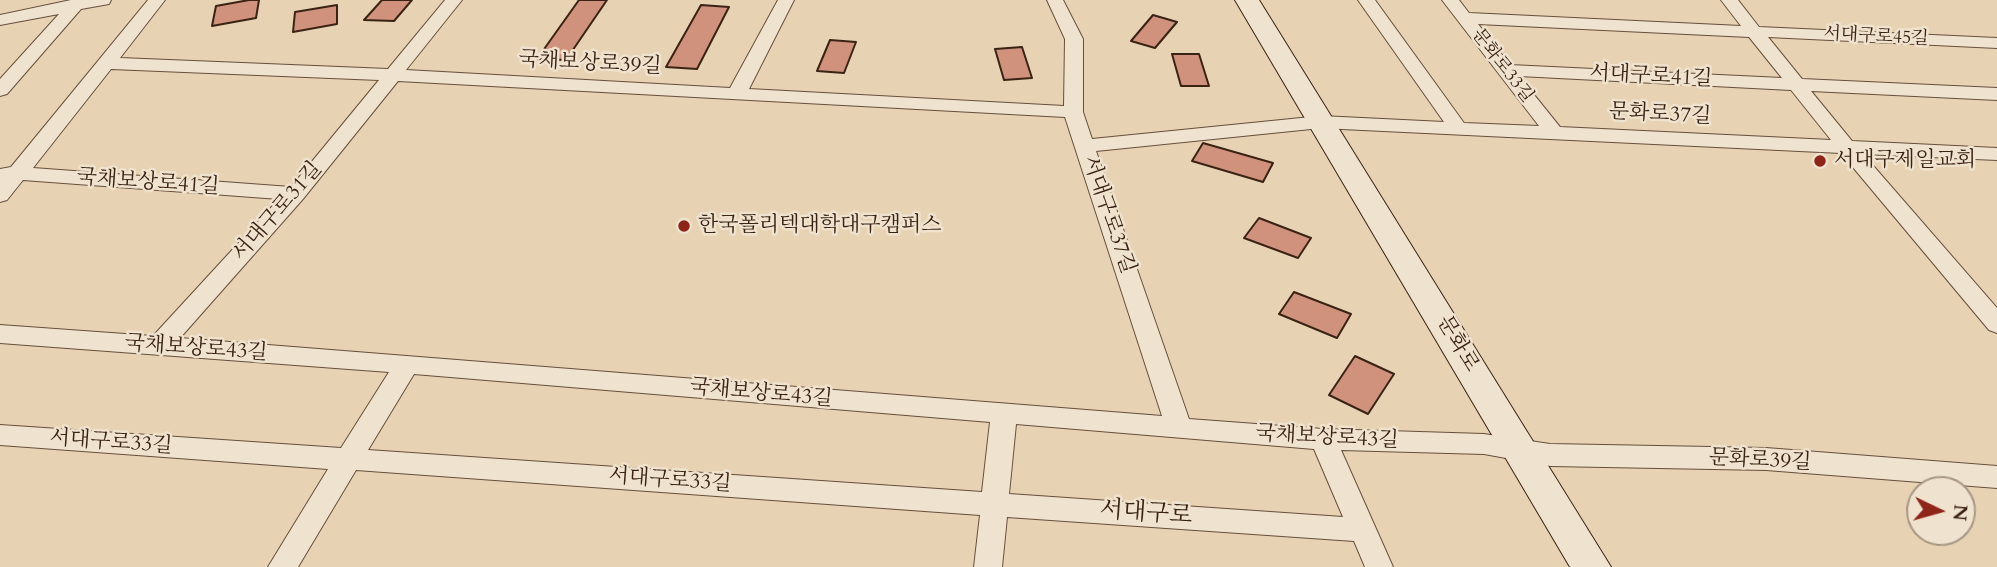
<!DOCTYPE html>
<meta charset="utf-8">
<style>
body{margin:0}
#map{position:relative;width:1997px;height:567px;overflow:hidden;background:#e7d3b3;font-family:Cardo,serif}
canvas{display:block}
.north{position:absolute;left:1906px;top:476px;width:70px;height:70px;box-sizing:border-box;background:#efe2ce;border:2px solid #a79684;border-radius:50%;rotate:95deg;font-size:19px;font-weight:700;line-height:28px;text-align:center;color:#3b2314}
.north::after{content:'';display:block;margin:auto;width:24px;height:32px;background:#8f2418;clip-path:polygon(50% 0,100% 100%,50% 72%,0 100%)}
</style>
<div id="map">
<canvas width="1997" height="567"></canvas>
<div class="north">N</div>
</div>
<script>
const ctx = document.querySelector('canvas').getContext('2d');
ctx.lineJoin = 'round';
function fill(path, color) { ctx.fillStyle = color; ctx.fill(path, 'evenodd'); }
function stroke(path, color, width, dash) { ctx.strokeStyle = color; ctx.lineWidth = width; ctx.lineCap = dash ? 'butt' : 'round'; ctx.setLineDash(dash || []); ctx.stroke(path); }
function write(font, color, halo, rows, align = 'center') {
  ctx.font = font + ' Cardo,"Noto Serif KR",serif'; ctx.lineWidth = 5; ctx.setLineDash([]); ctx.textBaseline = 'middle'; ctx.strokeStyle = halo; ctx.fillStyle = color; for (const [text, x, y, turn = 0] of rows) {
    ctx.save(); ctx.translate(x, y); ctx.rotate((+turn || 0) * Math.PI / 180); ctx.textAlign = isNaN(turn) ? turn : align; if (halo) ctx.strokeText(text, 0, 0); ctx.fillText(text, 0, 0); ctx.restore();
  }
}
const building = new Path2D(`
 M249,0H259L256,18L212,26L216,6Z
 M382,0H412L394,21L364,20Z
 M579,0H607L566,60L537,59Z
 M337,5V24L293,32L295,12Z
 M701,5L729,7L697,69L666,67Z
 M1153,15L1177,22L1155,48L1131,41Z
 M830,40L856,42L844,73L817,71Z
 M1022,47L1032,78L1004,80L995,49Z
 M1172,54H1199L1209,86H1181Z
 M1203,143L1273,163L1263,182L1192,161Z
 M1259,218L1311,238L1298,258L1244,238Z
 M1294,292L1351,314L1337,338L1279,314Z
 M1355,356L1394,374L1368,414L1329,395Z`);
const minor = new Path2D(`
 M71,0H111L109,4L81,9L7,94L0,96V79L59,14L0,25V15Z
 M148,0H165L120,58L388,69L445,0H462L406,70L730,88L778,0H794L749,89L1064,106L1065,39L1047,0H1063L1083,39V112L1092,139L1321,116L1444,122L1358,0H1375L1464,123L1539,126L1442,0H1459L1469,13L1741,26L1721,0H1738L1759,27L1997,38V48L1768,37L1802,79L1997,88V100L1811,91L1852,141L1997,148V160L1863,154L1997,308V333L1989,330L1841,153L1321,128L1096,151L1189,419L1323,429L1484,434L1550,444L1766,448L1997,466V488L1766,470L1550,466L1484,454L1341,450L1393,567H1365L1354,541L1007,517L1002,567H974L980,515L356,470L298,567H268L328,469L0,445V425L341,448L389,372L0,343V325L153,336L279,199L23,180L7,200L0,202V169L11,167ZM1478,24L1749,37L1782,78L1510,65ZM111,69L379,80L291,187L33,168ZM1519,76L1791,90L1831,140L1560,127ZM398,81L1065,117L1162,416L180,338L303,199ZM414,374L990,422L982,492L368,450ZM1016,424L1314,449L1343,517L1009,494Z`);
const secondary = new Path2D(`
 M1235,0H1259L1611,567H1570Z`);
const markers = [
 [1820,161,7,"#8f2418"],
 [684,226,7,"#8f2418"]
];
const farStreetnames = [
 ["서대구로45길",1876,37,3],
 ["문화로33길",1502,66,52]
];
const streetNames = [
 ["국채보상로39길",590,64,3],
 ["서대구로41길",1651,77,3],
 ["문화로37길",1660,115,3],
 ["국채보상로41길",148,183,4],
 ["서대구로31길",278,212,-49],
 ["서대구로37길",1108,215,71],
 ["문화로",1457,344,59],
 ["국채보상로43길",196,349,4],
 ["국채보상로43길",761,394,5],
 ["국채보상로43길",1327,438,3],
 ["서대구로33길",111,443,4],
 ["문화로39길",1760,461,3],
 ["서대구로33길",670,481,4]
];
const poiNames = [
 ["서대구제일교회",1834,161],
 ["한국폴리텍대학대구캠퍼스",698,226]
];
const nearStreetnames = [
 ["서대구로",1146,514,4]
];
fill(building, '#d0927d');
stroke(building, '#3b2314', 2);
stroke(minor, '#664f3c', 2);
stroke(secondary, '#3b2314', 2);
fill(minor, '#efe2ce');
fill(secondary, '#efe2ce');
for (const [x, y, r, color] of markers) { const dot = new Path2D(); dot.arc(x, y, r, 0, 2 * Math.PI); ctx.fillStyle = color; ctx.fill(dot); stroke(dot, '#efe2ce', 2.5); }
write('18px', '#3b2314', '#efe2ce', farStreetnames);
write('21px', '#3b2314', '#efe2ce', streetNames);
write('21px', '#3b2314', '#efe2ce', poiNames, 'left');
write('24px', '#3b2314', '#efe2ce', nearStreetnames);
</script>
